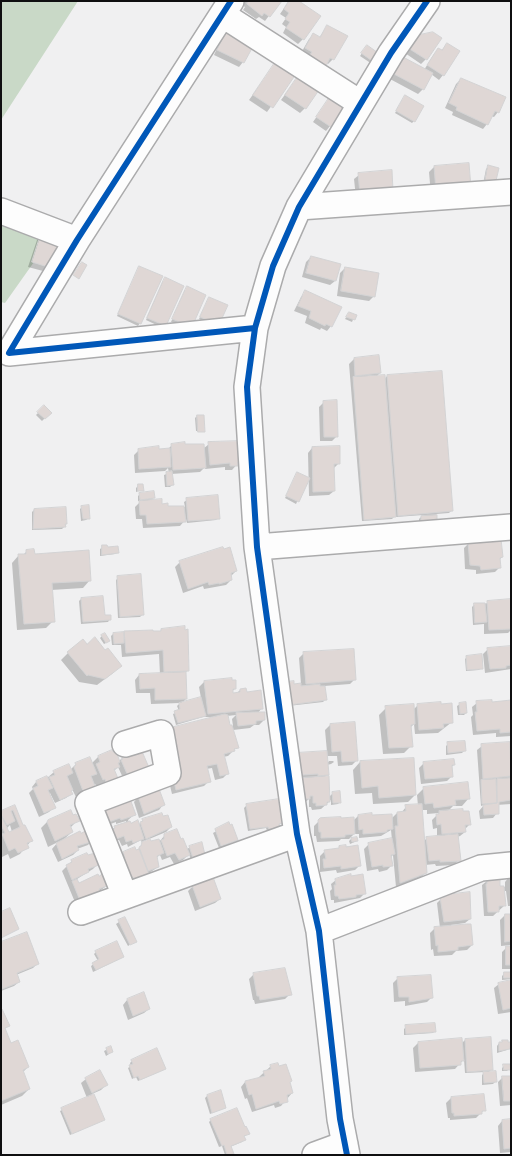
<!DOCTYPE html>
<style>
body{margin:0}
#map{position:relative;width:512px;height:1156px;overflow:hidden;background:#f0f0f1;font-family:Lora,serif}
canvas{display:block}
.frame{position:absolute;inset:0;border:2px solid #0f0f10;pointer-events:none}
</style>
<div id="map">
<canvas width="512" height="1156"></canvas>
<div class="frame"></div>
</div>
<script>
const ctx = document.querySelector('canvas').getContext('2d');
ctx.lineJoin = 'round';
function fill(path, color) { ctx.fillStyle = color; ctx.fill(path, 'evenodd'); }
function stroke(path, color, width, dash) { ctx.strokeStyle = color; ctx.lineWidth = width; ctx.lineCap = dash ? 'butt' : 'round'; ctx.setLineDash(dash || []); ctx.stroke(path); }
const green = new Path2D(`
 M1,1H78L1,120Z
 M1,224L51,238L5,303L1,302Z`);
const shadow = new Path2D(`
 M245,1H280L265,21L259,17L256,19L243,10L245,7L242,5Z
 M289,1L303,39L298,44L283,33L286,27L282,24L286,18L280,14Z
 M327,26L333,59L328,64L326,63L320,70L301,53L309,39L314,35L319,38Z
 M229,29L243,62L239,67L214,55L224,33Z
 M412,38L426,59L421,64L402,51Z
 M447,44L443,75L439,80L431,74L423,89L418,94L390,79L398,63L403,59L424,70L434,54L439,50L441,51Z
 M365,49L374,62L372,64L360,56Z
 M278,60L296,72L267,112L249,100Z
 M298,77L305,108L300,113L281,100Z
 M461,79L498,112L494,117L491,116L487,124L483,129L452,115L453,112L445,108L456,84Z
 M403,99L414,121L412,123L395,113Z
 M327,102L330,126L326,131L313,122Z
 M468,164L431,195L429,172L434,167Z
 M488,167L497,169L482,189L486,169Z
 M391,172L356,198L354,179L359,175Z
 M41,235L47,267L43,271L28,267L37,240Z
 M311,257L335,281L330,285L302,277L306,262Z
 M345,268L374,296L369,301L337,296L340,273Z
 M138,270L140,323L138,326L117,316Z
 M163,281L182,286L163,328L146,320Z
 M185,290L188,329L171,322Z
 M306,292L331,326L327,331L321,328L320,330L305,323L307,316L294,311L301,297Z
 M209,298L216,327L199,319Z
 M349,313L355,315L352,322L345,319Z
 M354,359L380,373L376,377L384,380L387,376L451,511L449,513L436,514V521L419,524V519L423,515L396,517V515L392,519L362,521L349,364Z
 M324,402L337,436L332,441H320L319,407Z
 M44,407L50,413L42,421L36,415Z
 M197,416H203L204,431H196L195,418Z
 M209,444L240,461L232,470H225V467L205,469V467L200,472L171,474L172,485L170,487H165L164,475L169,473L168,468L165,471L135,473L134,455L139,450H167L172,445L203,449Z
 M312,448L339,463L334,468V491L329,495L309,496L308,453Z
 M297,474L308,479L296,504L285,498Z
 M138,486L142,490L136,492V488Z
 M140,494L153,498L150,501L166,507H185L184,502L187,500L218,518L216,520L187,523L186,519L180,526L143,528L142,519H136L135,507L141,501H138V496Z
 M82,507L89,518L86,520L81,521L80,509Z
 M34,510L66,524L64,527L62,529L32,530V512Z
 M469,543L502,557L499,560V568L495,572L476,574V570L465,569L464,548Z
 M103,547L118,552L115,554L100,556V549Z
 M27,551L90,580L83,588L51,590L53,621L46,628L17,630L12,563L19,555H23Z
 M180,562L236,571L231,576V580L226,585L204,589L203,586L183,593L175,567Z
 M118,578L142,615L140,617L118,618L116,580Z
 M81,599L103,617L110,619L108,622L81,624L79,601Z
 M511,600V630L508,633L484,634V624L473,625L472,607L474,605Z
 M161,630L187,631L189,654L187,656L188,670L185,673L186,699L181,704L201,698L199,687L204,682L235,689L232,691V694H236L240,690L246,693L262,708L257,714L264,720L259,725H254L250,728L233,730L237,747L228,756L223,757L228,773L223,778L215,780L212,768L206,769L209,781L204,786L172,794L158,736L214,717H203L176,725L173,714L179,711L177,706L180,703L151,704L150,693H136L135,680L139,675H160L159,654L122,657L121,645H112L111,636L113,634L125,632H160ZM236,715L232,719L233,726L229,727L227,716Z
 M102,636L106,643L104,644L100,638Z
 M87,645L105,652L113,673L97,685L79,682L61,660L68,653Z
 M511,647V669L485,673L483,654L488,649Z
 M303,654L355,679L350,684L324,686L325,700L323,702L288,706L293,685L301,684L299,658Z
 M467,657L481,668L479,670L466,671L465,659Z
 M511,701V736L496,737V733L473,735L471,717L473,715L472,707L477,703Z
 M460,704L466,713L464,715H458L457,706Z
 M418,705L452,722L438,733L415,734L414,724L410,728L411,746L404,753L383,754L379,715L386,708L413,710Z
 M330,725L357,760L352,765L338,766L337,756H326L327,764L329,761H333L334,762L331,764L327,765L328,774L324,778L329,797L333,793L340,802L338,804L331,805V800L321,809L312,810L311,807H309V799L304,803V778L297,779L292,759L327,752L325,730Z
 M448,744L464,751L462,753L446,755V746Z
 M482,746L511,749V804L496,805L497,813L493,818L480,819L479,811L484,805L481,806L477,750Z
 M111,751L119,761L122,758L149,770L124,780L118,767L114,771L102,793L95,784L87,793L76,797L72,789L70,791L71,794L66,798L55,803L50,793L48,794L54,807L49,812L39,817L29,793L33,789L32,787L36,782L47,778L54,772L71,769L76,764H91L98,757Z
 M360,762L415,795L408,802L373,804L372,793L355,794L353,770Z
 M424,763L454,765L451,767L452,776L447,781L421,784L419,768Z
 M424,788L469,798L462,806H453L447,812L470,824L465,829V832L460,836L457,837L459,860L454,865L436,866L435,864L425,865L426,873L421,877L396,887L393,855L390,858L392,865L387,870L379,872L378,869L367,871L364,849L369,844L392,840L391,830L381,836L359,838V834H354L349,839H341L339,841L317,842L316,836H314V826L320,820L353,821L358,816L391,819L397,813H401L406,807L418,806L417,795ZM421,810H427V814L439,813L432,820L433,829L437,828V837L427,838L424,841Z
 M138,797L163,805L159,810L139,818L134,802Z
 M104,806L134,815L128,820L130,825H138L143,820L171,827L166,832L142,842H159L165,835L186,850L190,847L204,855L191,860L189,854L183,860L174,864L170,857L162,860L160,855L156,858L158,867L130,886L119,858L123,853L135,849L136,852L142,844L141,840L128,847L127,844L122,846L119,840L106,845L111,831L115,827L126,823V821L116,824V822L105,826Z
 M246,806L282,823L278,825L276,829L267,831L266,828L248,831L244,808Z
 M14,807L31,841L20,854L10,859L8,854L2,857L1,856V812ZM10,825L12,832L8,834L7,828Z
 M72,816L78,820L70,828L72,832L63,840H92L88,845L77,849L78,850L73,855L58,862L52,849L58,842L48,847L41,828L48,821Z
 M222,828L237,840L219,848L213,833Z
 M351,839L357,841L350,844L349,841Z
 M357,846L360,865L355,870L337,873L336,870L320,872V856L325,851L337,850L340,847Z
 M72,861H101L93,869L77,879L79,885H108L77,907L62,871Z
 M509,877H511V906H508L506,891H504L505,905L493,916H484L482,885L487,881L499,887H505V882Z
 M336,880L365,893L360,898L334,903V900H331L330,891L332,889L331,884Z
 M193,886L220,899L215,903L195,911L188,891Z
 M441,899L470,919L465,923L451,925V927L472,945L467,950L456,951L452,955L434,956L433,949L431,950L430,933L435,928H440L437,903Z
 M505,915L511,919V945L501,946L500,920Z
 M125,918L136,941L128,946L116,924Z
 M1,944L38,963L33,968L16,975L19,982L14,986L1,991Z
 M507,947H511V969H502V952Z
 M96,952L121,958L93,972L91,966L98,961L94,954Z
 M511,973V979L502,980V976L504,974Z
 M254,974L290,994L285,999L255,1004L254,1000H253L249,979Z
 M397,979L432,997L427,1002L405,1006V1001L394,1002L393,983Z
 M511,982V1012L498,1014L494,988L499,984Z
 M143,994L149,1009L144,1013L128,1020L123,1005L127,1000Z
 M1,1011L8,1026L4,1029L11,1045L28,1067L22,1073L29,1089L22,1096L1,1105Z
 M406,1027L435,1031L433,1033L404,1035V1029Z
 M461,1040V1044L465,1040L492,1069L488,1073L495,1082L493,1084L482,1085V1075L485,1072L465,1073L464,1059L455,1069L415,1072L413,1048L418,1043Z
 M499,1043L510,1047L507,1050L497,1053V1046Z
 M110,1048L112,1052L106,1056L104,1051Z
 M132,1061L163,1070L138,1081L136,1077L132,1079L128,1068L131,1066L130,1063Z
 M271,1066L289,1083L292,1093L281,1106L275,1108L274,1105L252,1112L247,1098L245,1099L241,1087L245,1082L260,1078L259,1077Z
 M504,1066L509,1069L507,1071H502V1068Z
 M503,1077H511V1105L500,1106L498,1082Z
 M86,1079L106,1085L101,1090L92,1094L103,1120L70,1135L60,1111L87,1098L81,1083Z
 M207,1096L225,1108L210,1114L205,1098Z
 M451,1098L484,1110L476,1118L450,1120V1118H448L446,1103Z
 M211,1120L248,1134L243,1137L244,1140L242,1142L230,1147L231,1155H225L222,1146L219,1147L209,1122Z
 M511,1120V1152L500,1153L498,1126L502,1121Z`);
const building = new Path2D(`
 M248,1H282L270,17L264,13L262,16L247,4Z
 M289,1H299L321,16L304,40L286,28L290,22L285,19L289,13L284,9Z
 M327,25L348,36L334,60L330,58L326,66L309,56L312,52L305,48L313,33L320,37Z
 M229,27L256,41L244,63L217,50Z
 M433,32L442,38L427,60L405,46L412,36L416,39L419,35Z
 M447,43L460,51L444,76L427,65L438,48L442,50Z
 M367,45L381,55L375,63L361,53Z
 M403,57L433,73L424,90L394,74Z
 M278,58L298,71L273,108L253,95Z
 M298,76L319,90L306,109L285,95Z
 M461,78L506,97L499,113L495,111L488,125L456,110L457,107L449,103Z
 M331,95L348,107L331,127L316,117Z
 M405,95L424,106L415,122L396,111Z
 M469,163L471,188L436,191L434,166Z
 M488,165L499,168L494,189L484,187Z
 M392,170L393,191L360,194L358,173Z
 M41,234L61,240L55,260L51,259L48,267L32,262Z
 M311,256L341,264L336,281L306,273Z
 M82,262L87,265L79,279L73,275Z
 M139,266L163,276L141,324L118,314Z
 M345,267L379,273L375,297L341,291Z
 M165,277L184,286L166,326L147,318Z
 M187,286L206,295L192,327L172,319Z
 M305,290L342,307L332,327L326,324L325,326L309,318L311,311L298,306Z
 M209,297L228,305L219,325L200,317Z
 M349,312L357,315L355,320L346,317Z
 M379,355L381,373L355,376L354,358Z
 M442,371L453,511L398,516L387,375Z
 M385,375L396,517L364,520L353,377Z
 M337,400L338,437H324L323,401Z
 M44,405L52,413L45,419L37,412Z
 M197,415H204L205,432H198Z
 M241,441L242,462H238V466H230V463L210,465L208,442Z
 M185,442V444H204L206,468L173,470L171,444Z
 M159,446V449L170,448L171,467L139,469L138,449Z
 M340,446V464H334L335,491L313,492L312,447Z
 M172,471L174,485L167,486L166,472Z
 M297,472L310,478L299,502L286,496Z
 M138,484H143L144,491H138Z
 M154,491L155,498L140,500L139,493Z
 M218,495L220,519L188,521L186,498Z
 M162,499V504L168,503V506H184L186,522L147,524L146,515H140L139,501Z
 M89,505L90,519H83L81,506Z
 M66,507L67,524H65L66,527L33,529L34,509Z
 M437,515V521L421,522V516Z
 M501,539L503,557L500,558L501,568L481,570L480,566L470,565L468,542Z
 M102,545H107L108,547L118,546L119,553L102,555Z
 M223,547L224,549L230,547L237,571L231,573L232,580L219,584V583L209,585L208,582L188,589L179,561Z
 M34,549L35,554L89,550L91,581L52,583L55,622L24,624L18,554H26V550Z
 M141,574L144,615L120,617L117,576Z
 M103,596L105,615H111V620L83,622L81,598Z
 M511,599V629L489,630L487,601Z
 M474,603H485L487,622L475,623Z
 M185,626V630L188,629L189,671L164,672L163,650L126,653L124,631L153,630V631H161V629Z
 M124,632V643L114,644L113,633Z
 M105,633L110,641L106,643L101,635Z
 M95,637L105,650L108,648L122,666L105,679L88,675L87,676L67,652L83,639L87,644Z
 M511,646V665L506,666V668L490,669L487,648Z
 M354,649L356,680L306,684L303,652Z
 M482,654L483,669L467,670L466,656Z
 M186,672L187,699L155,700V688L140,689L139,674Z
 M232,678V680H236V689H233V693L240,692V689L246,688L247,692L261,690L263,709L208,714L204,681Z
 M294,681V684L301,683V686L320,684V686H325L327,700L289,705L287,682Z
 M201,697L206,716L178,723L174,711L180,709L179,703Z
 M492,700V702L511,700V732L500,733V729L477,731L475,712H477L476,701Z
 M441,702V704L452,703L453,723L443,724L444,728L419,730L417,704Z
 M466,702L467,713L460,714L459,703Z
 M414,704L415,724L411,725L413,747L389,748L385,706Z
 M255,712H265V720L256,721V724L238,726L236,713Z
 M225,714L228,715L230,725H232L239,748L234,749L235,751L224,754L229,774L220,776L217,764L207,766L211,782L176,790L162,730Z
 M355,722L358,761L342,762L341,751L332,752L330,724Z
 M465,741L466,751L448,753L447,742Z
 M510,742L511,776L483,779L481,744Z
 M141,749L150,770L128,776L121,760L123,759L122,757Z
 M112,750L113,752L116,751L120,762L118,763L120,767L114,769L120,783H106L105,779L103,780L96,764L100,762L98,756Z
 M327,751L329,775L318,776V774L301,775L300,762H297L296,753Z
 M90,757L97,774L91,776L95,786L83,791L74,767L76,765L75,763Z
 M414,758L416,795L379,798L378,786L362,788L360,761Z
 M454,759L455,765H452L453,777L425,779L423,762Z
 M69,764L73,773L67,776L73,790L71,791L73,794L60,800L49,777L55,775L53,771Z
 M47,776L53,788L48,790L56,808L44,813L33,788L38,786L36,781Z
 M329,776L330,802H327V805L316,806V803H313V796H310V799H303L302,778Z
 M511,778V800L499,802V814L484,815L483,805L497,803V779Z
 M496,779L497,803L482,804L481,780Z
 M468,782L470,799L455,800L456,805L434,808L433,803L425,804L423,787Z
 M158,786L165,805L144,814L138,796Z
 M340,791L341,803H333L332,792Z
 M129,796L136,815L121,820L120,818L109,822L103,805Z
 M279,799L284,823L279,824L280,828L269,829L268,827L250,829L246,804Z
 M422,804L427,873L400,883L395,826H398L397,812L406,811L405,805Z
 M15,805L23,825H25L33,841L27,843L29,848L18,853L15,848L9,851L2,834L5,833L1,825V815L9,832L20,827L13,810L11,811L15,821L7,825L1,815V811Z
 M463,809V811H469L471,825H465L466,832L442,834L441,824L437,825L436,814H439V811Z
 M71,810L73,815L76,814L80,821L70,825L73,832L55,841L47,822L48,820Z
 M162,813L163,816L168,815L172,827L146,839L140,822L143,821L142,819Z
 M372,813V815L392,814L393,829L387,830V832L363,834V829L359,830L358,815Z
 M341,817V818L354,817L355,834L345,835V837L321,838V832H319L318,820L320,818Z
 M138,820L144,839L133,843L132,840L126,842L124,836L111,841L107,831L115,828L114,826L130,821L131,823Z
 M229,822L230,825L232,824L238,840L221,846L215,829Z
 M177,829L181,839L183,838L190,855L179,860L175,853L167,856L161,840L164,839V834Z
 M88,830L94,841L77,846L79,850L62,859L56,843L80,831L81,833Z
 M458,834L461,861L440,862V860L429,861L426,837Z
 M357,837L358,841L352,842L351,838Z
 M392,838L395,854L391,855L393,866L383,867V865L372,867L368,843Z
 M150,839L151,841L159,839L164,853L157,856L159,867L148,871L139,847L141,846L142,842Z
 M202,842L205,855L193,858L189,846Z
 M346,845V847L358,845L361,866L341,869V866L324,868L323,859H326L324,850L339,848V846Z
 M135,847L136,850L139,849L150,877L135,882L133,877L127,879L122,859L125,858L123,852Z
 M87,853L88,855L95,853L99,865L88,869L89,872L72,880L66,865L72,862L71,860Z
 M104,873L109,885L99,889L102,895L81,903L72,881L77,879L79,883L98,874L99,876Z
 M351,874V876L363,874L366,894L356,895V897L339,899L338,896H335L334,885H336L335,879Z
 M213,877L221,899L200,907L192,885Z
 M500,879V886H504L506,906H499V912H488L486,884H487V880Z
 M470,892L471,919L444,922L440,897H445V895Z
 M10,908L19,929L1,938V912Z
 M505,914H510L511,941L505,942Z
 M125,917L137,942L130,945L118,920Z
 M467,924H471L473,945L458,947V950L438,952V945L436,946L434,927Z
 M27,932L39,964L17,973L20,982L2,989L1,942Z
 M117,941L124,957L96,970L92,963L99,959L95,951Z
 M506,946H511V965H506Z
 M285,968L292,995L260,1000L259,996H257L253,973Z
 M504,972H511V978H504Z
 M431,975L433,998L409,1002V997H399L397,977Z
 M511,980V1008L503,1010L498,983Z
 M144,992L150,1009L133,1016L127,999Z
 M1,1009H2L10,1026L5,1028L11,1043L18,1040L29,1067L23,1070L30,1089L1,1101Z
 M435,1023L436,1032L406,1034L405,1025Z
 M491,1037L493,1070L467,1072L465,1039Z
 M462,1038L464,1061H461V1065L420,1068L418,1042Z
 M502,1040H508V1042H511L510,1049L499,1051V1042H502Z
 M111,1046L113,1052L108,1054L106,1048Z
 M157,1048L166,1069L140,1080L138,1076L134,1078L129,1065L133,1064L131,1060Z
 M278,1063L279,1066L286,1064L292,1081L290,1082L293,1093L287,1095L288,1102L280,1104L279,1101L256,1109L252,1094L249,1095L245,1081L265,1076L263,1071L271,1069L270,1065Z
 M503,1064H510L511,1070H504Z
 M100,1070L108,1085L92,1093L85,1078Z
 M496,1071L497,1082L484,1083L483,1072Z
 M502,1076H511V1101H504Z
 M221,1090L226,1108L212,1113L207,1095Z
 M94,1094L105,1120L72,1134L61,1108Z
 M484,1094L486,1111H482V1114L454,1116V1113H452L451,1097Z
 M237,1108L245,1127L246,1126L250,1134L244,1136L246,1140L231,1146L234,1154L227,1155L224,1145L222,1146L210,1119Z
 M511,1119V1148L504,1149L502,1120Z`);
const minor = new Path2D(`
 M231,1L77,240L9,353L255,328
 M223,15L360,103
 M299,207L511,192
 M1,211L77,240
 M257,547L511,527
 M125,896L88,803L168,773L161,733L125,744
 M81,912L297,834
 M319,931L481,868L511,865
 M315,1155L345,1144
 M347,1155L340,1119L319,931L297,834L257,547L247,387L255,328L273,266L299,207L391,53L427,1`);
const cycleway = new Path2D(`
 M231,1L77,240L9,353L255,328
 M347,1155L340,1119L319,931L297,834L257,547L247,387L255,328L273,266L299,207L391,53L427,1`);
fill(green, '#c9d9c7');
fill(shadow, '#0003');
fill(building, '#dfd7d5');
stroke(building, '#d3d3d4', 1);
stroke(minor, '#ababac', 28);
stroke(minor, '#fdfdfd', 25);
stroke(cycleway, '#0057b8', 6);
</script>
